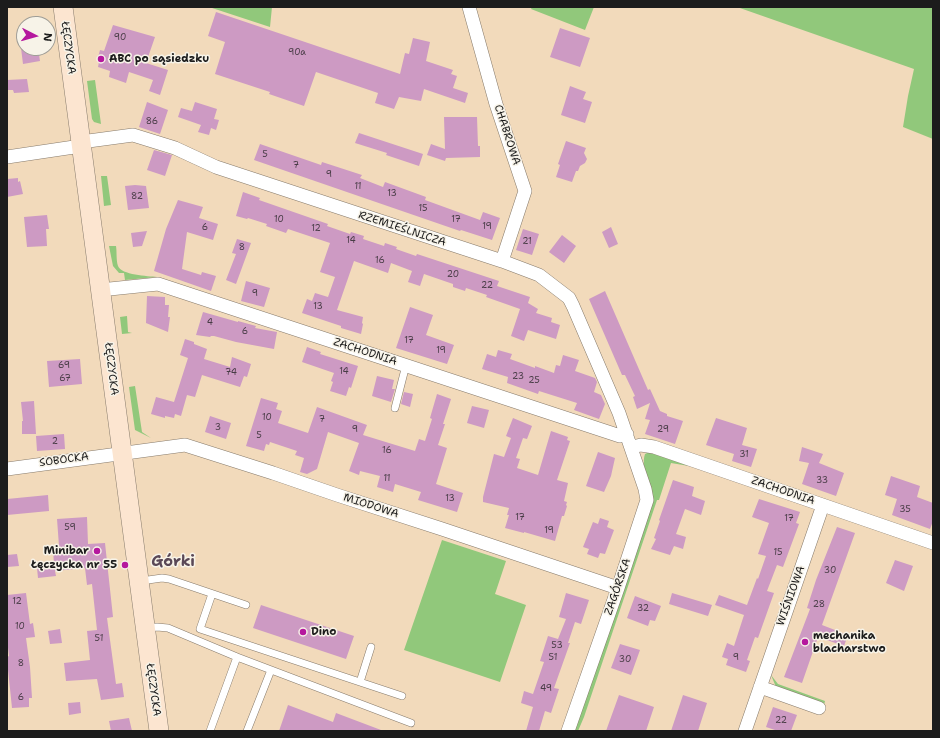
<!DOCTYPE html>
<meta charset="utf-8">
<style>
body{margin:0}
#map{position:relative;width:940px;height:738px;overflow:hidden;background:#f2dabb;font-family:"Shantell Sans",sans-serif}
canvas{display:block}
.frame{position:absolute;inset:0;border:8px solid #1c1c1c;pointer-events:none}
.north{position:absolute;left:16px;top:16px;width:40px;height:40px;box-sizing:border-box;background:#f7f3e8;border:1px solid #9f9d96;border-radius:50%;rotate:96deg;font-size:11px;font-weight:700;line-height:16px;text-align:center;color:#1c1c1c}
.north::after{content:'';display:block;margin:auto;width:14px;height:18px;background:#b5179e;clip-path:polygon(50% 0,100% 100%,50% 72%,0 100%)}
</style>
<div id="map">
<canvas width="940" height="738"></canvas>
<div class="frame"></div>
<div class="north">N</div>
</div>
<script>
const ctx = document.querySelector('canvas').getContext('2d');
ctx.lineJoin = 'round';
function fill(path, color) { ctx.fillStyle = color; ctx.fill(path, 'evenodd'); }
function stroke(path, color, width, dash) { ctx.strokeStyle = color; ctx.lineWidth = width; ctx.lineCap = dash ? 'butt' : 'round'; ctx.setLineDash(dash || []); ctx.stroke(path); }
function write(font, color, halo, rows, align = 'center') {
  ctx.font = font + ' "Shantell Sans",sans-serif'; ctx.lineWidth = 3; ctx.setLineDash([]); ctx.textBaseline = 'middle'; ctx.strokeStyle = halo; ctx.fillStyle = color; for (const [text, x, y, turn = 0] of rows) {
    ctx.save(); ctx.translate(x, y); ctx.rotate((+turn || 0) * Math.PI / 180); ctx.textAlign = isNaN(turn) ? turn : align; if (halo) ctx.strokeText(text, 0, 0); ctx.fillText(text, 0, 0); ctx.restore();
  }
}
const green = new Path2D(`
 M209,7H272L270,27Z
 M532,7H594L585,30L531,9Z
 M737,7H933V139L903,127L908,96L914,69Z
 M95,80L101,124L94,122L92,119L87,81Z
 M101,176H107L111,205L104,206Z
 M109,246H116C117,252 116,260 118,266C121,275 148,276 157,277L125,280L124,273H119L113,266Z
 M127,316L128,332L132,333L122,334L120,317Z
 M135,386L142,432L151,438L135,430L129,387Z
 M651,451L689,466L671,463L659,500H657L584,717L578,731H574L653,499C652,485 640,469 645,454Z
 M442,540L506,561L495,594L526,605L500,682L404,650Z
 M771,675L778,684L825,701L824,705L776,687Z`);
const building = new Path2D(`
 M216,12L400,74L405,53L409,54L413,38L430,42L426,61L453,70L451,74L457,76L453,88L468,93L465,103L424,89L421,101L399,97L394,109L375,103L378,93L316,72L304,106L269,94L270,92L215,74L225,42L208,36Z
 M113,25L155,37L146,63L168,70L160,95L149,91L153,80L129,72L126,83L109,77L110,71L98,67L99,62L97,61L100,50L104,51Z
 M560,28L590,38L580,67L550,57Z
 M21,48H38L40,61L23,64Z
 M27,79L29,92L14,93L13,90H7V80Z
 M570,86L586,92L583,99L592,102L585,123L561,115Z
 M147,102L168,110L160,134L139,127Z
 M195,102L217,109L214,119L219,120L216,130L211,128L209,135L198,132L201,125L178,117L181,108L192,111Z
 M444,117H477L478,146H480V157L446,158L445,161L427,155L431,144L445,149Z
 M359,133L423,154L419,166L386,155L387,153L355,143Z
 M566,141L586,148L584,153L587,159L585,163L580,166L578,171H576L572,182L556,177L560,165L558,164Z
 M260,144L321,165L322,162L362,175L360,178L383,187L385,182L426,197L425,200L480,220L483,212L500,218L492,240L461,230L460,231L254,160Z
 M154,150L172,155L165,176L147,170Z
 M18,178V182L20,181L23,194L7,197V179Z
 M135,185L146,186L149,208L128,210L125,186Z
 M243,192L260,198L259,200L328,224L327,226L350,234L351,232L364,236L363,239L384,246L385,243L397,247L396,249L416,256L417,254L499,281L497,286L530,297L528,303L538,309L536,313L552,318L551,322L560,325L556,339L528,330L524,341L511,336L520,309L486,297L487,295L466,288L465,291L453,287V284L424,274L420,286L408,282L412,271L391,263L388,273L354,261L337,310L363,317L362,323L363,324L361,334L341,328V326L302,313L307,299L312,301L315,293L328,297L335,277L320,272L330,243L288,229L286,233L266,226L267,224L248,218L247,219L236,216Z
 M178,200L203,207L199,218L218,224L213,240L187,232L182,269L201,275L202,272L216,276L211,291L154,271L166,229Z
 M47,215L49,229H46L47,246L27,247L24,217Z
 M611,227L618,244L609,248L602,232Z
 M523,229L539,234L532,255L516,250Z
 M147,231L142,246L133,247L131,233Z
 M562,235L576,246L564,263L549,252Z
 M237,239L251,243L236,284L226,280L236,254L232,253Z
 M246,281L270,288L264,307L241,301Z
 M605,291L648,390L650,389L660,411L667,414V416L683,421L675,444L645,434L650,420L645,419L650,403L637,409L633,397L635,396L625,375H622L589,299Z
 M147,296L165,297V305H169L168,317H170L168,332L146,323Z
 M410,307L433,315L426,335L454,345L447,364L396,348Z
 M203,312L238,322V321L256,326L255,328L277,332L274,349L236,342L214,336H211L210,337L196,335Z
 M185,339L194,342V344L207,349L204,359L230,367L232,357L251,364L247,377L244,376L240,387L202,375L195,397L187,395L181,416L175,414L174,418L165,416V418L151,414L156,397L174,402L188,358L180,355Z
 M307,347L321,352L320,354L358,366L351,388L349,387L346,396L330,391L333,382L331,381L334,373L302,362Z
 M498,350L512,354L510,359L535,368V366L554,373L556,365L560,366L563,355L579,360L575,371L595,378L597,382L594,392L601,395L605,404L599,419L574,410L577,403L539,391L538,394L507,383L508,377L482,369L487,354L496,357Z
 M80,359L82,384L49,387L47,361Z
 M377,376L394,380L392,389H395L391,402L372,396Z
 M404,392L413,394L410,407L401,404Z
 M437,394L451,399L443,424H445L438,445L447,448L436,484L463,493L457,512L418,500L421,492L395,484L393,492L377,487L380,476L360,471L359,475L349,471L359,443L328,432L317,469L307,474L300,472L304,458L295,455L297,451L270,442L269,445L266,444L264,451L246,446L261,398L278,403L276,409L282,411L278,423L308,433L317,407L367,425L363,435L415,451L419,439L425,441L432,419L430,418Z
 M34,401L36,434H22V421H23L21,402Z
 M472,406L489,410L484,428L467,423Z
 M210,416L231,423L226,439L205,432Z
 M513,418L532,426L527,439L523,438L516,458L520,459L517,468L538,475L551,431L568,437L567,440L570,441L557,480L568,483L564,501L567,502L566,505L567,506L564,516H562L555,541L524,532V533L505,528L509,515H507L509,508L483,502V497L494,454L504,457L511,438L506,436Z
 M716,418L747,428L742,445L757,449L751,467L732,461L734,454L706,445Z
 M64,434L65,449L37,451L36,436Z
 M802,447L823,454L819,463L844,473L836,496L802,484L809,463L799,461Z
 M598,452L615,458L611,476L604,492L586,486Z
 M891,476L920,486L917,497L933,503V521L930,529L892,515L897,499L885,495Z
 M673,480L694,487L692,496L705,501L701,515L685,509L676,534L686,537L683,549L674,546L670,555L651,549L656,539L654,538L660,521L659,520Z
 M48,495L49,511L7,515V499Z
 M759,499L800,512L796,523L799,524L783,567L777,565L767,591L774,593L758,638L755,637L747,660L750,661L746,672L726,665L728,659L722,657L727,643L734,646L744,615L715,605L719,595L747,605L757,578L758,579L766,556L758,554L769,523L752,517Z
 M87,517L88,544L105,543L113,617L107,618L116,684L122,683L124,697L101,700L97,679L66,681L64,663L90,660L87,631L97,630L92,584L87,585L85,568L55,571L56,576L38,578L37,568L54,566L53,547L59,546L57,519Z
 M600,518L609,521L607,527L614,530L605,554L600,553L598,558L587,554L589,549L583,547L593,522L598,524Z
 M837,527L855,533L822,625L848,635L844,646L818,637L802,683L784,677L810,609L807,608L816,580Z
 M17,554L19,566L7,567V555Z
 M895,560L913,566L904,591L886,583Z
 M26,593L30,624L33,623L35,637L26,638L30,667L32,698H29V707L12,708L7,660V657L9,656L7,639V595Z
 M566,593L589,600L581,624L575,622L568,643H570L554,688L559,689L551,713L545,711L539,731H526L533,707L521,703L524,691L533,694L544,662L540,661L548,636L558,639L566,619L559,617Z
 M672,593L712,605L708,616L669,604Z
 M635,596L661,606L655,621L650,620L648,626L627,618Z
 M261,605L354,636L346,659L253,628Z
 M60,629L62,643L50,644L48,631Z
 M620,644L640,650L631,675L611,668Z
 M619,695L654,707L646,731H606Z
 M683,695L707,703L698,731H671Z
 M80,702L81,713L69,715L68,703Z
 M288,705L333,722L336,713L381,730L380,731H279Z
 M773,707L797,715L791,731H778L766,727Z
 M129,718L132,731H111L109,721Z`);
const lane = new Path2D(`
 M395,408L406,365
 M141,581L162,578L169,579L246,605
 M212,594L200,629L402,696
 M146,628L157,627L168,628L237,657L210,731
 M237,657L411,723
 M360,682L371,647
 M247,731L271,670`);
const street = new Path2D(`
 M469,7L496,104L525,191L502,261
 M81,142L133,135L175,148L216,167L502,261L539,275L569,298L573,306L619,413L645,489L647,500L618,588L568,731
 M7,157L81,146
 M100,290L158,284L620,436L627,434
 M632,447L641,445L654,447L933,543
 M7,469L185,445L273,473L337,495L442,529L618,588
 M760,687L819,708
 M745,731L823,505`);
const secondary = new Path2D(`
 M63,7L159,731`);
const markers = [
 [101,59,4,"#b5179e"],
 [97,551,4,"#b5179e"],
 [125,565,4,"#b5179e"],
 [303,632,4,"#b5179e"],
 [805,642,4,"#b5179e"]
];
const numberNames = [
 ["90",120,38],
 ["90a",297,53],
 ["86",152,122],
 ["5",265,155],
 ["7",296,166],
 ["9",329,175],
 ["11",358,187],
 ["13",392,194],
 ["82",137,197],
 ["15",423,209],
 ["10",279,220],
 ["17",456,220],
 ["19",487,227],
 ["6",205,228],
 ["12",316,229],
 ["14",351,241],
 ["21",527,242],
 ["8",242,248],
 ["16",380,261],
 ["20",453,275],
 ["22",487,286],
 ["9",255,294],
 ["13",318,307],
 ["4",210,323],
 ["6",245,332],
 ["17",409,341],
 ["19",441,351],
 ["69",64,366],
 ["14",344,372],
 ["74",231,373],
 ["23",518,377],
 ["67",65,379],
 ["25",534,381],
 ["10",267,418],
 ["7",322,420],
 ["3",218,428],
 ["9",355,430],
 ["29",663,430],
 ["5",259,436],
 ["2",55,442],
 ["16",387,451],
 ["31",744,455],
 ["11",387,479],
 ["33",822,481],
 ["13",450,499],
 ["35",905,510],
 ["17",520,518],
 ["17",789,519],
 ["59",70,528],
 ["19",549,531],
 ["15",778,553],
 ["30",830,571],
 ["12",17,602],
 ["28",819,605],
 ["32",643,609],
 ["10",20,627],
 ["51",99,639],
 ["53",557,646],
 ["51",553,658],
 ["9",736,658],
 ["30",625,660],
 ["8",21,664],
 ["49",546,689],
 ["6",21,698],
 ["22",781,721]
];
const streetNames = [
 ["ŁĘCZYCKA",68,48,82],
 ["CHABROWA",507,135,72],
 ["RZEMIEŚLNICZA",402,229,18],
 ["ZACHODNIA",365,352,18],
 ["ŁĘCZYCKA",111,369,83],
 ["SOBOCKA",64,460,-8],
 ["ZACHODNIA",783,491,19],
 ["MIODOWA",371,506,18],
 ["ZAGÓRSKA",618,587,-71],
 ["WIŚNIOWA",791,596,-70],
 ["ŁĘCZYCKA",153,690,82]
];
const poiNames = [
 ["ABC po sąsiedzku",109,59],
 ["Minibar",89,551,"right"],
 ["Łęczycka nr 55",117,565,"right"],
 ["Dino",311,632],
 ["mechanika",813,636],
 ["blacharstwo",813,649]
];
const districtNames = [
 ["Górki",173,562]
];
fill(green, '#91c87b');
fill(building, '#cd9ac3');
stroke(lane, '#877b6c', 8);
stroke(street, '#877b6c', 14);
stroke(secondary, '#877b6c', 20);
stroke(lane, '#fff', 7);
stroke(street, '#fff', 13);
stroke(secondary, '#fce5d0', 19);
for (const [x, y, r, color] of markers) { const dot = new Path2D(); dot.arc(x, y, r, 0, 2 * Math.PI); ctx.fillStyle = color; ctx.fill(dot); stroke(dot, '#f7f3e8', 1.5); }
write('9px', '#483c46', null, numberNames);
write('11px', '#1c1c1c', '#f7f3e8', streetNames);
write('bold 11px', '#1c1c1c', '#f7f3e8', poiNames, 'left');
write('bold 15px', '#5a4856', '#f7f3e8', districtNames);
</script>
